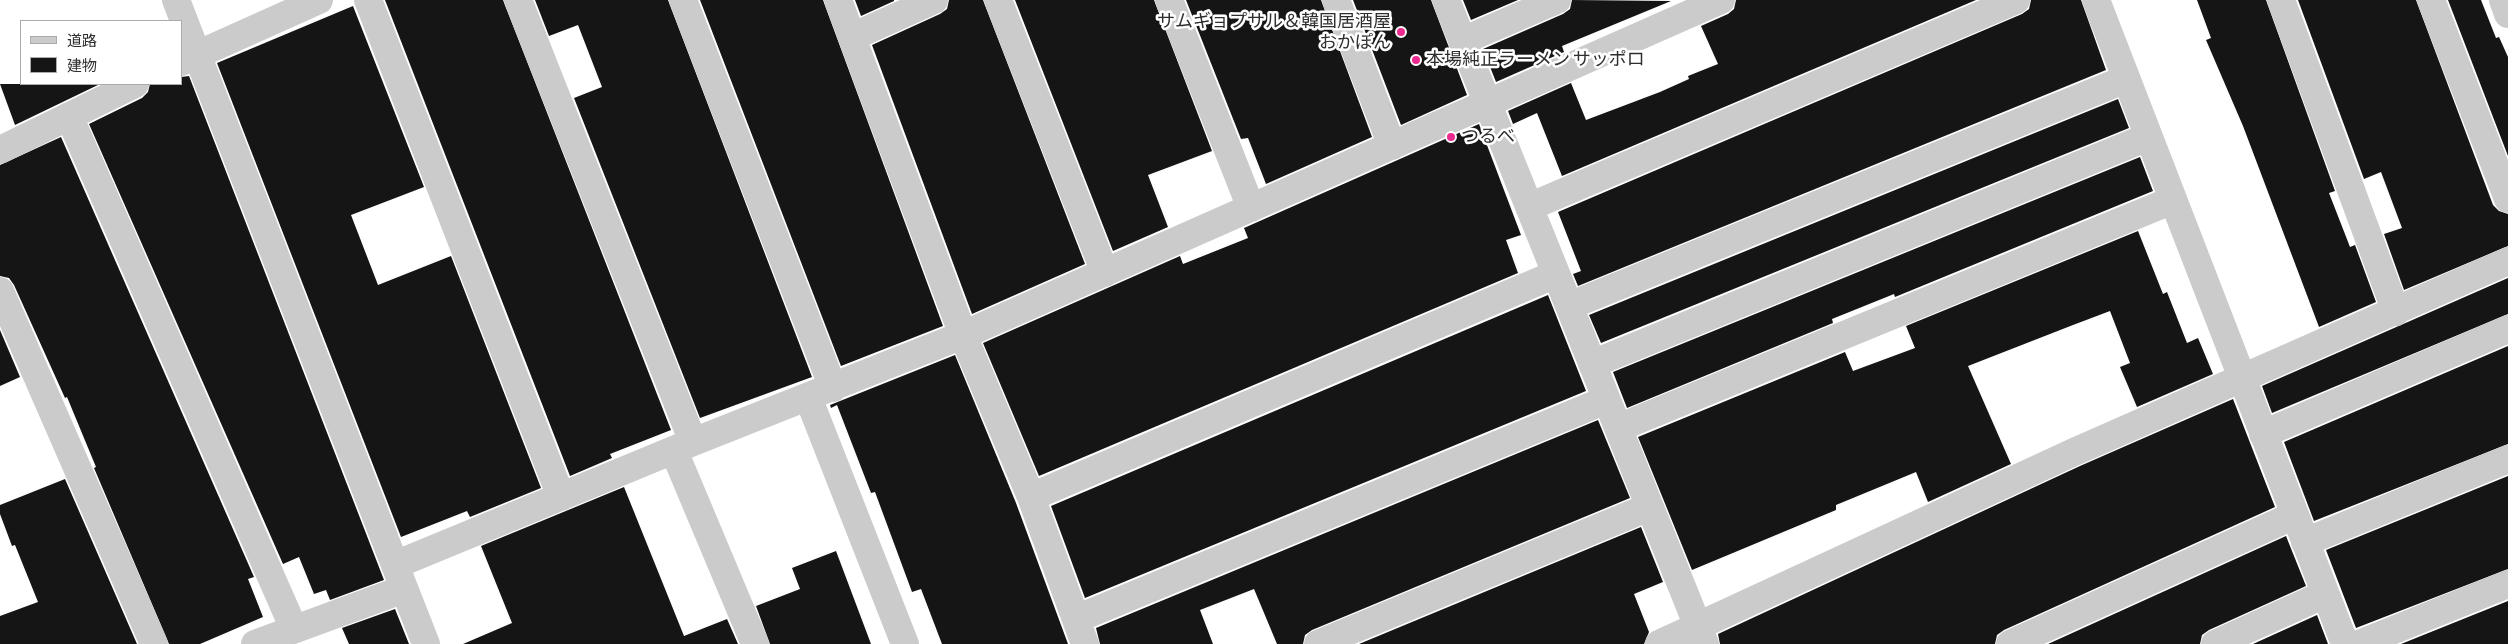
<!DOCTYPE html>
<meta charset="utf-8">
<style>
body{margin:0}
#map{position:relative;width:2508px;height:644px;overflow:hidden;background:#fff;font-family:"Sofia Sans Condensed","Noto Sans JP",sans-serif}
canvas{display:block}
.legend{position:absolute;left:20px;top:20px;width:162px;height:65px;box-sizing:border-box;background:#fff;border:1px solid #ababab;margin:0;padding:6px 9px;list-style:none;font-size:15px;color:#2e2e2e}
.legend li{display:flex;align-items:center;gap:10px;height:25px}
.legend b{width:25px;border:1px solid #ababab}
</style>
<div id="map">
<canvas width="2508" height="644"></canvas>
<ul class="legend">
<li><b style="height:6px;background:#cbcbcb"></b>道路</li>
<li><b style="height:14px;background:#151515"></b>建物</li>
</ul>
</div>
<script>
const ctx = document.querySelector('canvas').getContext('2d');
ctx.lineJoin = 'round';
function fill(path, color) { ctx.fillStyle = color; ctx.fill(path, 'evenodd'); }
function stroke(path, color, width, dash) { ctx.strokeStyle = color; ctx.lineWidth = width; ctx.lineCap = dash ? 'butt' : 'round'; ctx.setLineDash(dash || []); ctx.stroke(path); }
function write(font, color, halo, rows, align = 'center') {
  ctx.font = font + ' "Sofia Sans Condensed","Noto Sans JP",sans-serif'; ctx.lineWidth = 5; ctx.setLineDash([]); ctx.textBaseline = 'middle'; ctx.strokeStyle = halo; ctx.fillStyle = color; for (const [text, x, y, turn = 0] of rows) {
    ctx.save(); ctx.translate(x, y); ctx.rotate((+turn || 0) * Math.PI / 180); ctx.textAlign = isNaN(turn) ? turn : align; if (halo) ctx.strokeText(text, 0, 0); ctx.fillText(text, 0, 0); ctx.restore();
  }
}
const building = new Path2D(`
 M385,0H503L671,430L610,454L612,458L570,476Z
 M535,0H668L812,377L700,418L574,98L602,87L578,25L549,36Z
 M700,0H823L943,326L841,366Z
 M855,0H894V1L861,16Z
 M949,0H983L1085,264L972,314L872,45L940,14L947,9Z
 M1015,0H1154L1212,151L1148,175L1168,227L1113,251Z
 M1186,0H1321L1372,137L1266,184L1248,138L1241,139Z
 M1353,0H1431L1467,95L1401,125Z
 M1463,0H1518L1471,20Z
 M1572,0L1671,1L1562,46L1564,52L1496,82L1483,49L1563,14L1570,9Z
 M1736,0H1976L1562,176L1537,113L1513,124L1508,111L1571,83L1586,120L1660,92L1689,79L1688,76L1718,64L1701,26L1728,14L1734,9Z
 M2031,0H2081L2106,70L1578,286L1573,274L1581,271L1558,212L2022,14L2029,9Z
 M2197,0H2266L2335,191L2329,193L2350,247L2355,245L2376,302L2319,327L2243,126L2206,40L2211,38Z
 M2298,0H2416L2493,205L2499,211L2508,214V246L2404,290L2384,234L2402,228L2381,172L2364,179Z
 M2448,0H2481L2496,38L2499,37L2508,57V156Z
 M353,6L424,187L351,215L378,285L451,256L541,488L470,517L467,511L401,537L217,63Z
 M189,76L384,580L330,600L326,590L314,594L299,557L283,564L89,124L142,98L148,92L150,84H181V77Z
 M0,84H100L15,125Z
 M2118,99L2129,128L1601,343L1589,315Z
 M1479,124L1521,235L1506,240L1518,273L1039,476L983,343L1180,256L1183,264L1248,238L1244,228Z
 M61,137L254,577L248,579L263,617L200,644H169L94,468L96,467L67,397L65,398L14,285L9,278L0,276V165Z
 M2140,157L2153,191L1895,297L1894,294L1832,319L1833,323L1627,408L1613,372Z
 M2138,231L2163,294L2167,292L2187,343L2198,338L2213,374L2137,407L2120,367L2130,363L2110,311L2073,325L1968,366L2011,464L1928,502L1916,472L1836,505V510L1692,570L1638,437L1845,352L1853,371L1915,348L1906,326Z
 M2508,278V314L2272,413L2262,386Z
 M1548,295L1586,391L1085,598L1051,506Z
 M0,330L20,377L0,386Z
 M2508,346V444L2314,521L2284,442Z
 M955,355L1016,503L1068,644H942L921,589L912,592L875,492L871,493L837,405L831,408L830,405Z
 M2233,399L2275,507L2004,630L1997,635L1995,644H1720L1718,634L2080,466Z
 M1598,420L1630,498L1312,630L1305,635L1303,644H1277L1254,589L1200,610L1213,644H1100L1096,628Z
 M2508,476V569L2356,628L2326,550Z
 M65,479L137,644H0V616L38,602L15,545L12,546L0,514V505Z
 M624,487L684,636L727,619L738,644H463L512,623L481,546Z
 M1641,527L1663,582L1634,594L1649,632L1644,644H1359Z
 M2286,536L2306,586L2209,630L2202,635L2200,644H2048Z
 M836,551L871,644H770L756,606L800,589L792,568Z
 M2508,601V644H2401Z
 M395,609L409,644H349L342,628Z
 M2317,615L2328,644H2253Z`);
const minor = new Path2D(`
 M176,0L395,565
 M368,0L561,497
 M518,0L693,442
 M683,0L833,388
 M838,0L963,335L1031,497L1085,644
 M998,0L1105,273
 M1169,0L1251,208
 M1336,0L1392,146
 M1446,0L1705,644
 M2096,0L2345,644
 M2281,0L2396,312
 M2431,0L2508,199
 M2503,0L2508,14
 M852,37L934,0
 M1462,41L1557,0
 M181,62L319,0
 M69,116L294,629
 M0,150L135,84
 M1529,207L2016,0
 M0,291L154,644
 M1569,306L2126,79
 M1592,364L2148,137
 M808,397L905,644
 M1618,428L2173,200
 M2263,434L2508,329
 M674,451L755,644
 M1031,497L1556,274
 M2305,542L2508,459
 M1076,619L1606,400
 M255,644L404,589
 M426,644L395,565L693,442L963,335L1721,0
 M1318,644L1649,507
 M1659,644L2074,452L2508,261
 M2010,644L2295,515
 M2215,644L2325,594
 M2359,644L2508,584`);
const markers = [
 [1401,32,5,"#eb298e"],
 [1416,60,5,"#eb298e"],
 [1451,137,5,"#eb298e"]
];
const poiNames = [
 ["サムギョプサル＆韓国居酒屋",1391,22,"right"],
 ["おかぽん",1391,43,"right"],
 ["本場純正ラーメン サッポロ",1426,60],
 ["つるべ",1461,137]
];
fill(building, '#151515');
stroke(minor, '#cbcbcb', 28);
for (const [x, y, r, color] of markers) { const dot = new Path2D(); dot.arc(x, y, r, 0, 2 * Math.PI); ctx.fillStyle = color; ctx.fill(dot); stroke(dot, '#fff', 2); }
write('18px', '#2e2e2e', '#fff', poiNames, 'left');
</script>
